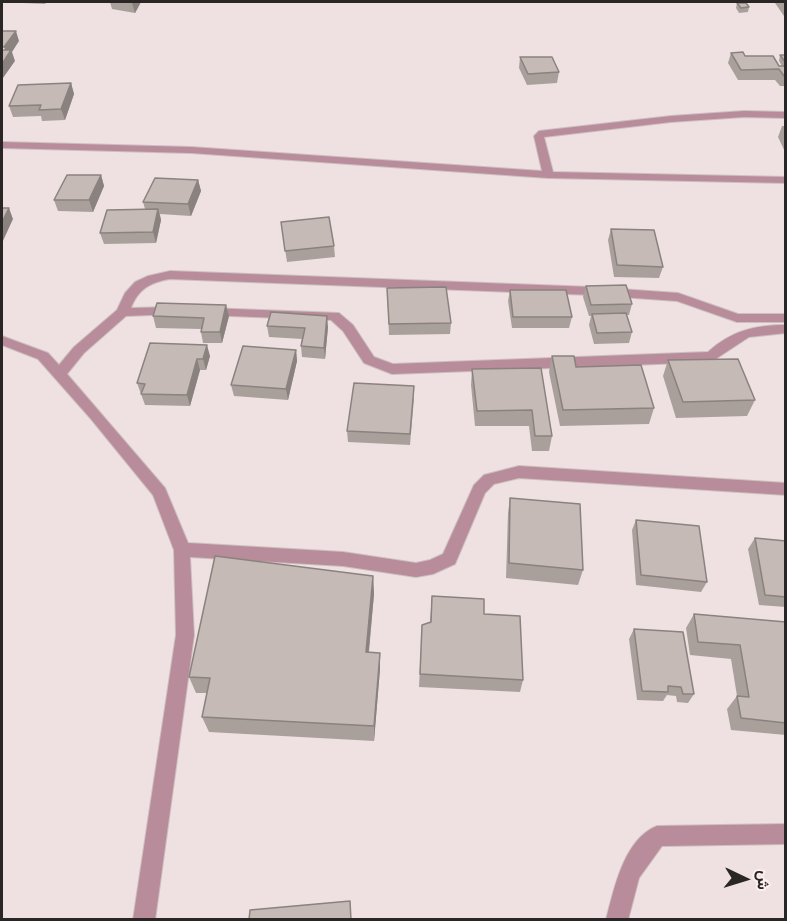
<!DOCTYPE html>
<meta charset="utf-8">
<style>
body{margin:0}
#map{position:relative;width:787px;height:921px;overflow:hidden;background:#efe1e1;font-family:Arial,Vazirmatn,sans-serif}
canvas{display:block}
.frame{position:absolute;inset:0;border:3px solid #2a2626;pointer-events:none}
.north{position:absolute;left:715px;top:849px;width:60px;height:60px;-webkit-text-stroke:4px #fcefee;paint-order:stroke;rotate:94deg;font-size:16px;font-weight:700;line-height:24px;text-align:center;color:#2a2626}
.north::after{content:'';display:block;margin:auto;width:21px;height:27px;background:#2a2626;clip-path:polygon(50% 0,100% 100%,50% 72%,0 100%)}
</style>
<div id="map">
<canvas width="787" height="921"></canvas>
<div class="frame"></div>
<div class="north">ش</div>
</div>
<script>
const ctx = document.querySelector('canvas').getContext('2d');
ctx.lineJoin = 'round';
function stroke(path, color, width, dash) { ctx.strokeStyle = color; ctx.lineWidth = width; ctx.lineCap = dash ? 'butt' : 'round'; ctx.setLineDash(dash || []); ctx.stroke(path); }
function fill(path, color) { ctx.fillStyle = color; ctx.fill(path, 'evenodd'); }
const minor = new Path2D(`
 M744,111L786,112V118L744,117L671,122L544,137L553,172L786,177V183L548,178L191,153L2,148V142L191,147L542,171L534,136L539,131L671,116Z
 M170,271L592,287L678,293L738,314H786V322H737L677,301L592,295L170,279C151,282 138,289 131,308L173,307L178,308L179,311L178,314L126,316L84,353L67,374L165,488L188,543L343,552L416,563L430,560L443,554L474,485L484,475L519,466L786,483V495L519,478L494,484L485,493L455,564L433,574L416,577L343,566L190,557L194,635L155,920H133L176,635L174,550L153,495L91,419L38,359L2,345V336L48,353L59,365L74,347L117,310L125,293L135,282L148,276Z
 M209,308L339,313L353,325L374,357L393,364L708,352C731,331 754,325 786,325V333L749,337L711,362L392,374L364,363L343,331L331,320L204,315L203,312L204,309Z
 M786,824V844L662,846L639,878L628,920H606C614,889 624,839 657,826Z`);
const wall = new Path2D(`
 M22,2H47L45,4L23,3Z
 M110,2H141L135,13L112,9Z
 M776,2H786V19L775,3Z
 M737,3L749,7L748,12L739,13L736,8Z
 M731,53L779,66H782L779,61L780,55H786V86H780L775,80H738L728,63Z
 M520,57L559,72L557,83L527,85L519,68Z
 M71,83L74,94L65,120L42,121L41,116L13,117L9,106Z
 M782,126H786V154L778,137Z
 M101,175L104,186L93,212L58,211L54,200Z
 M198,180L201,191L191,216L160,214L161,220L156,243L104,244L100,233L145,209L143,202Z
 M281,222L334,246L335,257L287,262Z
 M611,229L663,267L659,278L614,277L608,240Z
 M586,286L632,304L629,315H626L632,332L629,343L594,344L589,325L591,316H589L583,297Z
 M387,288L451,323L450,334L389,335Z
 M510,290L572,317L569,328H512L508,301Z
 M153,316H229L222,343H203L201,332V329L156,328Z
 M267,326L328,327L325,359L302,357L301,346L302,339L269,337Z
 M150,343L210,356L206,370H200L190,406L145,405L137,383Z
 M296,350L297,361L288,400L234,396L231,385Z
 M552,356L576,367L654,408L649,424L560,426L549,372Z
 M668,360L755,400L747,416L676,418L663,376Z
 M541,368L552,436L549,451H532L529,426H475L471,385L472,369Z
 M414,398L410,445L348,442L347,431Z
 M510,498L583,570L578,585L506,578L508,513Z
 M636,520L707,582L701,592L636,585L632,530Z
 M755,538L786,541V607L759,605L748,549Z
 M373,576L374,594L369,652L380,653V669L374,741L209,732L202,717L207,693H196L189,677Z
 M432,596L523,680L520,692L419,687L422,625L430,622Z
 M694,614L786,622V735L731,730L727,709L737,696L731,659L690,655L686,628Z
 M634,629L694,694L688,703L677,702L676,696L667,695L663,701L637,700L629,639Z`);
const shadedWall = new Path2D(`
 M133,2H141L135,13L132,3Z
 M16,31L19,41L12,52L15,61L3,78L2,74V64L7,56L4,47Z
 M71,83L74,94L65,120L61,109Z
 M101,175L104,186L93,212L89,200Z
 M198,180L201,191L191,216L188,204Z
 M9,208L13,219L2,243V222Z
 M158,209L161,220L156,243L153,232Z
 M226,305L229,316L222,343L220,332Z
 M327,316L328,327L325,359L324,348Z
 M207,345L210,356L206,370L203,359Z
 M296,350L297,361L288,400L286,389Z
 M197,359L200,370L190,406L187,395Z
 M373,576L374,594L367,669L366,652Z
 M380,653V669L374,741V726Z`);
const building = new Path2D(`
 M737,3H746L749,7L741,8Z
 M2,31H16L4,47H2Z
 M2,50H11L2,64Z
 M743,52L745,56H773L779,66H786V76H784L779,69L741,70L731,53Z
 M780,55H786V63Z
 M520,57H552L559,72L528,74Z
 M71,83L61,109L39,110L41,105L9,106L18,85Z
 M67,175H101L89,200H54Z
 M155,178L198,180L188,204L143,202Z
 M2,208H9L2,222Z
 M158,209L153,232L100,233L107,210Z
 M329,217L334,246L285,251L281,222Z
 M611,229L654,230L663,267L617,265Z
 M626,285L632,304L591,305L586,286Z
 M446,287L451,323L389,324L387,288Z
 M510,290H566L572,317H513Z
 M157,303L226,305L220,332H201L204,318L153,316Z
 M271,312L327,316L324,348L301,346L305,328L267,326Z
 M626,313L632,332L597,333L592,314Z
 M150,343L207,345L203,359H197L187,395L141,394L145,384L137,383Z
 M243,346L296,350L286,389L231,385Z
 M552,356H574L576,367L641,365L654,408L563,410Z
 M738,359L755,400L683,402L668,360Z
 M541,368L552,436H535L532,410L477,411L472,369Z
 M354,383L414,386L410,434L347,431Z
 M510,498L580,504L583,570L509,563Z
 M636,520L699,526L707,582L641,575Z
 M755,538L786,541V597L765,595Z
 M215,556L373,576L366,652L380,653L374,726L202,717L210,678L189,677Z
 M432,596L484,599V614L520,616L523,680L420,674L422,625L431,622Z
 M694,614L786,622V723L741,718L737,696L749,697L740,645L698,642Z
 M634,629L683,632L694,694H683L681,687L668,686V692L642,691Z
 M350,901L351,920H249L250,910Z`);
stroke(minor, '#ccbfbf', 2);
fill(minor, '#b88c9b');
fill(wall, '#a9a09c');
fill(shadedWall, '#8a827f');
fill(building, '#c5bab5');
stroke(building, '#8a827f', 1.5);
</script>
